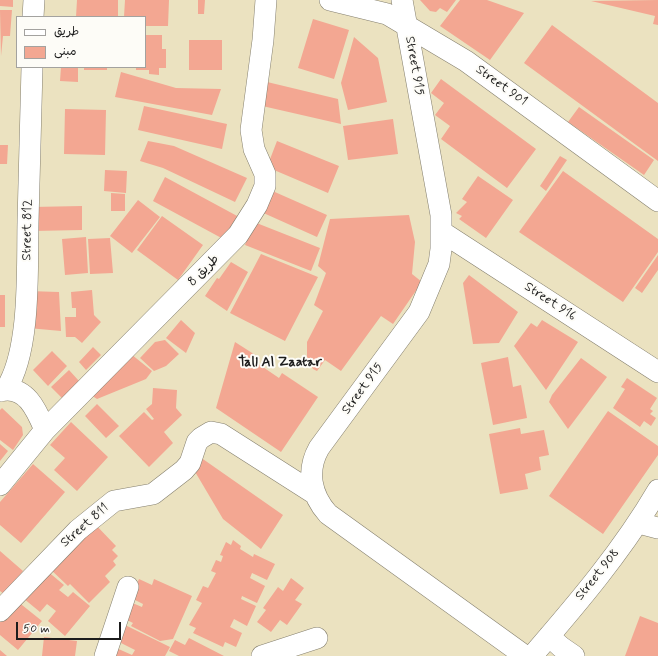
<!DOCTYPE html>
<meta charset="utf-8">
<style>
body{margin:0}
#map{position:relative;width:658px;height:656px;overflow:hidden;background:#ebe2c0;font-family:Mynerve,"Playpen Sans Arabic",sans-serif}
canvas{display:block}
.legend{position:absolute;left:16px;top:16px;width:130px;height:52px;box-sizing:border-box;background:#fdfcf7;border:1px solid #a3a29f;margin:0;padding:5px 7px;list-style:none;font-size:12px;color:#1c1c1c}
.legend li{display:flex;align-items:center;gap:8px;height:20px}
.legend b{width:20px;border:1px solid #a3a29f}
.scale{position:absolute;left:16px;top:622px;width:105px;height:18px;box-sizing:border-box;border:2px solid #1c1c1c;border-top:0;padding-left:5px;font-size:12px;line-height:14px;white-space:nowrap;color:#1c1c1c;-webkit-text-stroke:3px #fdfcf7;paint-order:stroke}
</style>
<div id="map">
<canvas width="658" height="656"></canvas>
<ul class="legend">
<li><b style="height:5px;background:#fff"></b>طريق</li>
<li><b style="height:11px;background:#f3a792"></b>مبنى</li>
</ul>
<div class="scale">50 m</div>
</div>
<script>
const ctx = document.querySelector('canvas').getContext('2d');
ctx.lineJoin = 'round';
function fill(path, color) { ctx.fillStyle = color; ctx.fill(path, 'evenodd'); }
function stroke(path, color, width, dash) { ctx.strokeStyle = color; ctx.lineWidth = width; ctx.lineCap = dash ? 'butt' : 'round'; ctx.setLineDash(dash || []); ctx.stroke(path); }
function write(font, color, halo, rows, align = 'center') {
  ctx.font = font + ' Mynerve,"Playpen Sans Arabic",sans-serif'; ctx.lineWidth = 4; ctx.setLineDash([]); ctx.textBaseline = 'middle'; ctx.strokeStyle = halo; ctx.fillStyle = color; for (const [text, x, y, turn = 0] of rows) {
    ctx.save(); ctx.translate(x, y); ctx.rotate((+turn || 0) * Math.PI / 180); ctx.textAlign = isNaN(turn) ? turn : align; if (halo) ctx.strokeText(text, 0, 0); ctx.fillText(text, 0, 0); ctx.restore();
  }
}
const building = new Path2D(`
 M0,0H13V7L0,6Z
 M77,0H118V17H76Z
 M125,0H169L168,26H145V17H124Z
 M198,0H205L204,14H198Z
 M420,0H456L447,12L440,8L436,12L430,11Z
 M460,0H487L524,13L490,60L440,26Z
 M658,0V25L653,24L655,16L591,1Z
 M0,10H12L10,36H3L1,56Z
 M313,19L349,30L334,79L298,68Z
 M552,25L658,103V161L524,63Z
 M145,35H162V49H166V68H159V75L149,74V70H136V67H145Z
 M354,37L378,58L387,102L348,110L341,83Z
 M189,40H222V70H189Z
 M61,67H78V82L60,81Z
 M84,67H107V70H84Z
 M121,72L176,88L221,89L212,115L115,97Z
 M441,79L536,149L507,188L441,139L450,126L435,115L444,103L431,93Z
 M263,81L338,99L341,124L258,105Z
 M144,106L227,124L222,149L138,130Z
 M579,107L654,160L644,175L568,122Z
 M65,109L106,110L105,155L64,154Z
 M393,119L398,154L348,160L343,126Z
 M148,141L174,146L247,178L235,202L163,168L140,161Z
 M277,141L339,166L328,193L267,167Z
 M0,145H8L7,164H0Z
 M560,156L567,160L546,191L540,186Z
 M105,170L127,171L126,193L104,191Z
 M563,171L658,239V252L623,302L519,232Z
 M478,176L513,200L486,238L459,219L462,216L456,213L467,202L462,199Z
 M165,177L239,217L227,241L153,201Z
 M268,189L327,215L317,237L259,211Z
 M111,193L125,194V211H111Z
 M138,200L160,217L132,253L110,236Z
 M82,206V230L33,231L32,207Z
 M409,215L415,242L412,274L422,282L393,324L381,316L341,371L325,360L317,371L313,369L307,357V342L323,311L314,305L326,273L318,266L330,219Z
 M162,216L203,245L178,280L137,250Z
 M254,222L320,248L311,271L245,245Z
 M86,237L88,273L65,275L62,239Z
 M110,238L113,273L90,274L88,239Z
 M261,254L318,277L285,341L230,313Z
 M658,255V270L642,293L635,288Z
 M231,262L248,272L227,311L205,296L217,278L219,279Z
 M469,275L518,312L499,343L473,344L463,283Z
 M92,290L94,315L101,322L82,343L75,337H66L65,317H76V308H72L71,292Z
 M28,291L59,292L61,331L28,328Z
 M0,295H5V327H0Z
 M181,320L195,333L186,353L166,338Z
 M542,320L578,342L546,390L514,346L531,323L537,327Z
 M165,340L179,354L166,366L154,371L140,358L155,342Z
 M235,342L260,358L257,363L279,378L282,373L318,397L281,452L216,408Z
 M93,347L101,355L86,370L79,362Z
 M126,350L152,371L146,379L97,399L91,395Z
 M52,351L67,366L48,386L33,370Z
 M508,357L513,387L521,385L527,418L493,425L481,363Z
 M581,358L607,377L568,429L549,402L552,395Z
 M69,370L79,381L62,398L51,387Z
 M627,378L657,398L650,409L653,411L650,414L656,418L651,426L644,421L640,427L613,408L625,389L621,387Z
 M153,388L177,390L176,408L182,415L164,432L173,443L149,467L119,436L144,412L152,420L154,419L146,409L152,404Z
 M97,404L119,426L106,438L85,416Z
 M2,408L22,427L23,435L13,450L0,440V410Z
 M608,411L658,446V455L603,534L549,496Z
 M71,422L108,457L77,491L54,470L65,458L50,445Z
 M520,428L521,434L544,430L549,455L539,457L541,470L525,474L528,489L500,494L489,434Z
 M0,444L8,451L0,461Z
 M200,457L283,515L261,549L223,519L194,470Z
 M33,464L65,492L21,543L0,525V502Z
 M93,522L116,546L112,550L118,556L113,561L116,565L105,576L110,582L89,603L70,584L68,586L48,567Z
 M233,540L241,546L240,549L253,557L254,554L275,564L267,580L252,573L250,578L265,586L257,603L242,596L241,599L256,606L247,626L234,619L230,627L242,633L236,647L225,642L223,647L193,633L196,628L189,625L202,603L196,600L203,586L208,588L216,573L211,571L216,560L221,562L223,556L220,555L226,542L231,545Z
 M0,551L23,571L4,594L0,591Z
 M46,570L64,585L59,590L68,597L73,592L90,606L65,636L48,621L56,611L47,604L40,612L23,598Z
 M291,578L304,588L295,600L302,604L287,625L280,620L271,632L257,622L266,610L263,608L278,587L283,591Z
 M139,579L152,585L154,579L192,596L173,639L160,641L131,626L133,623L123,618L130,602L142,607L143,604L131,598Z
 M17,601L42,621L18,650L0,635V621Z
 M640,616L658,623V656H625Z
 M125,625L170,647L165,656H110L114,647L132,655L135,650L117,641Z
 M44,637L77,641L75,656H42Z
 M189,638L224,656H179L169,651L175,640L185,645Z
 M0,650L7,656H0Z`);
const minor = new Path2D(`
 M330,0L387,14L466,61L658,201
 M402,0L441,215V249L439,264L419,312L319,448C306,471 311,495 328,514L525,656
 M33,17L34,0
 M442,232L658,372
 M6,389C31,350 27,269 28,222C29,171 31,119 32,67
 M0,391C26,384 37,411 45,430
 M0,485L45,430L238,235L257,205L265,186V174L254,149L251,130L263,40L266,0
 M639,523L658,528
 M0,611L78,530L114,501L153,494L184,470L190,463L197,442L201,438L211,432L221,434L315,494
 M549,636L561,647L574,656
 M105,656L128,587
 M262,656L317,638
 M532,656C577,604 623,550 658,490`);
const streetNames = [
 ["Street 915",414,66,80],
 ["Street 901",501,86,36],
 ["Street 812",28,230,-89],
 ["طريق 8",204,271,-45],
 ["Street 916",550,302,33],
 ["Street 915",363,389,-54],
 ["Street 811",85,526,-41],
 ["Street 908",598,575,-51]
];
const neighbourhoodNames = [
 ["Tall Al Zaatar",280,363]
];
fill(building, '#f3a792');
stroke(minor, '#847f6e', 22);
stroke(minor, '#fff', 21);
write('13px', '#1c1c1c', '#fdfcf7', streetNames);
write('bold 14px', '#1c1c1c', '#fdfcf7', neighbourhoodNames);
</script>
